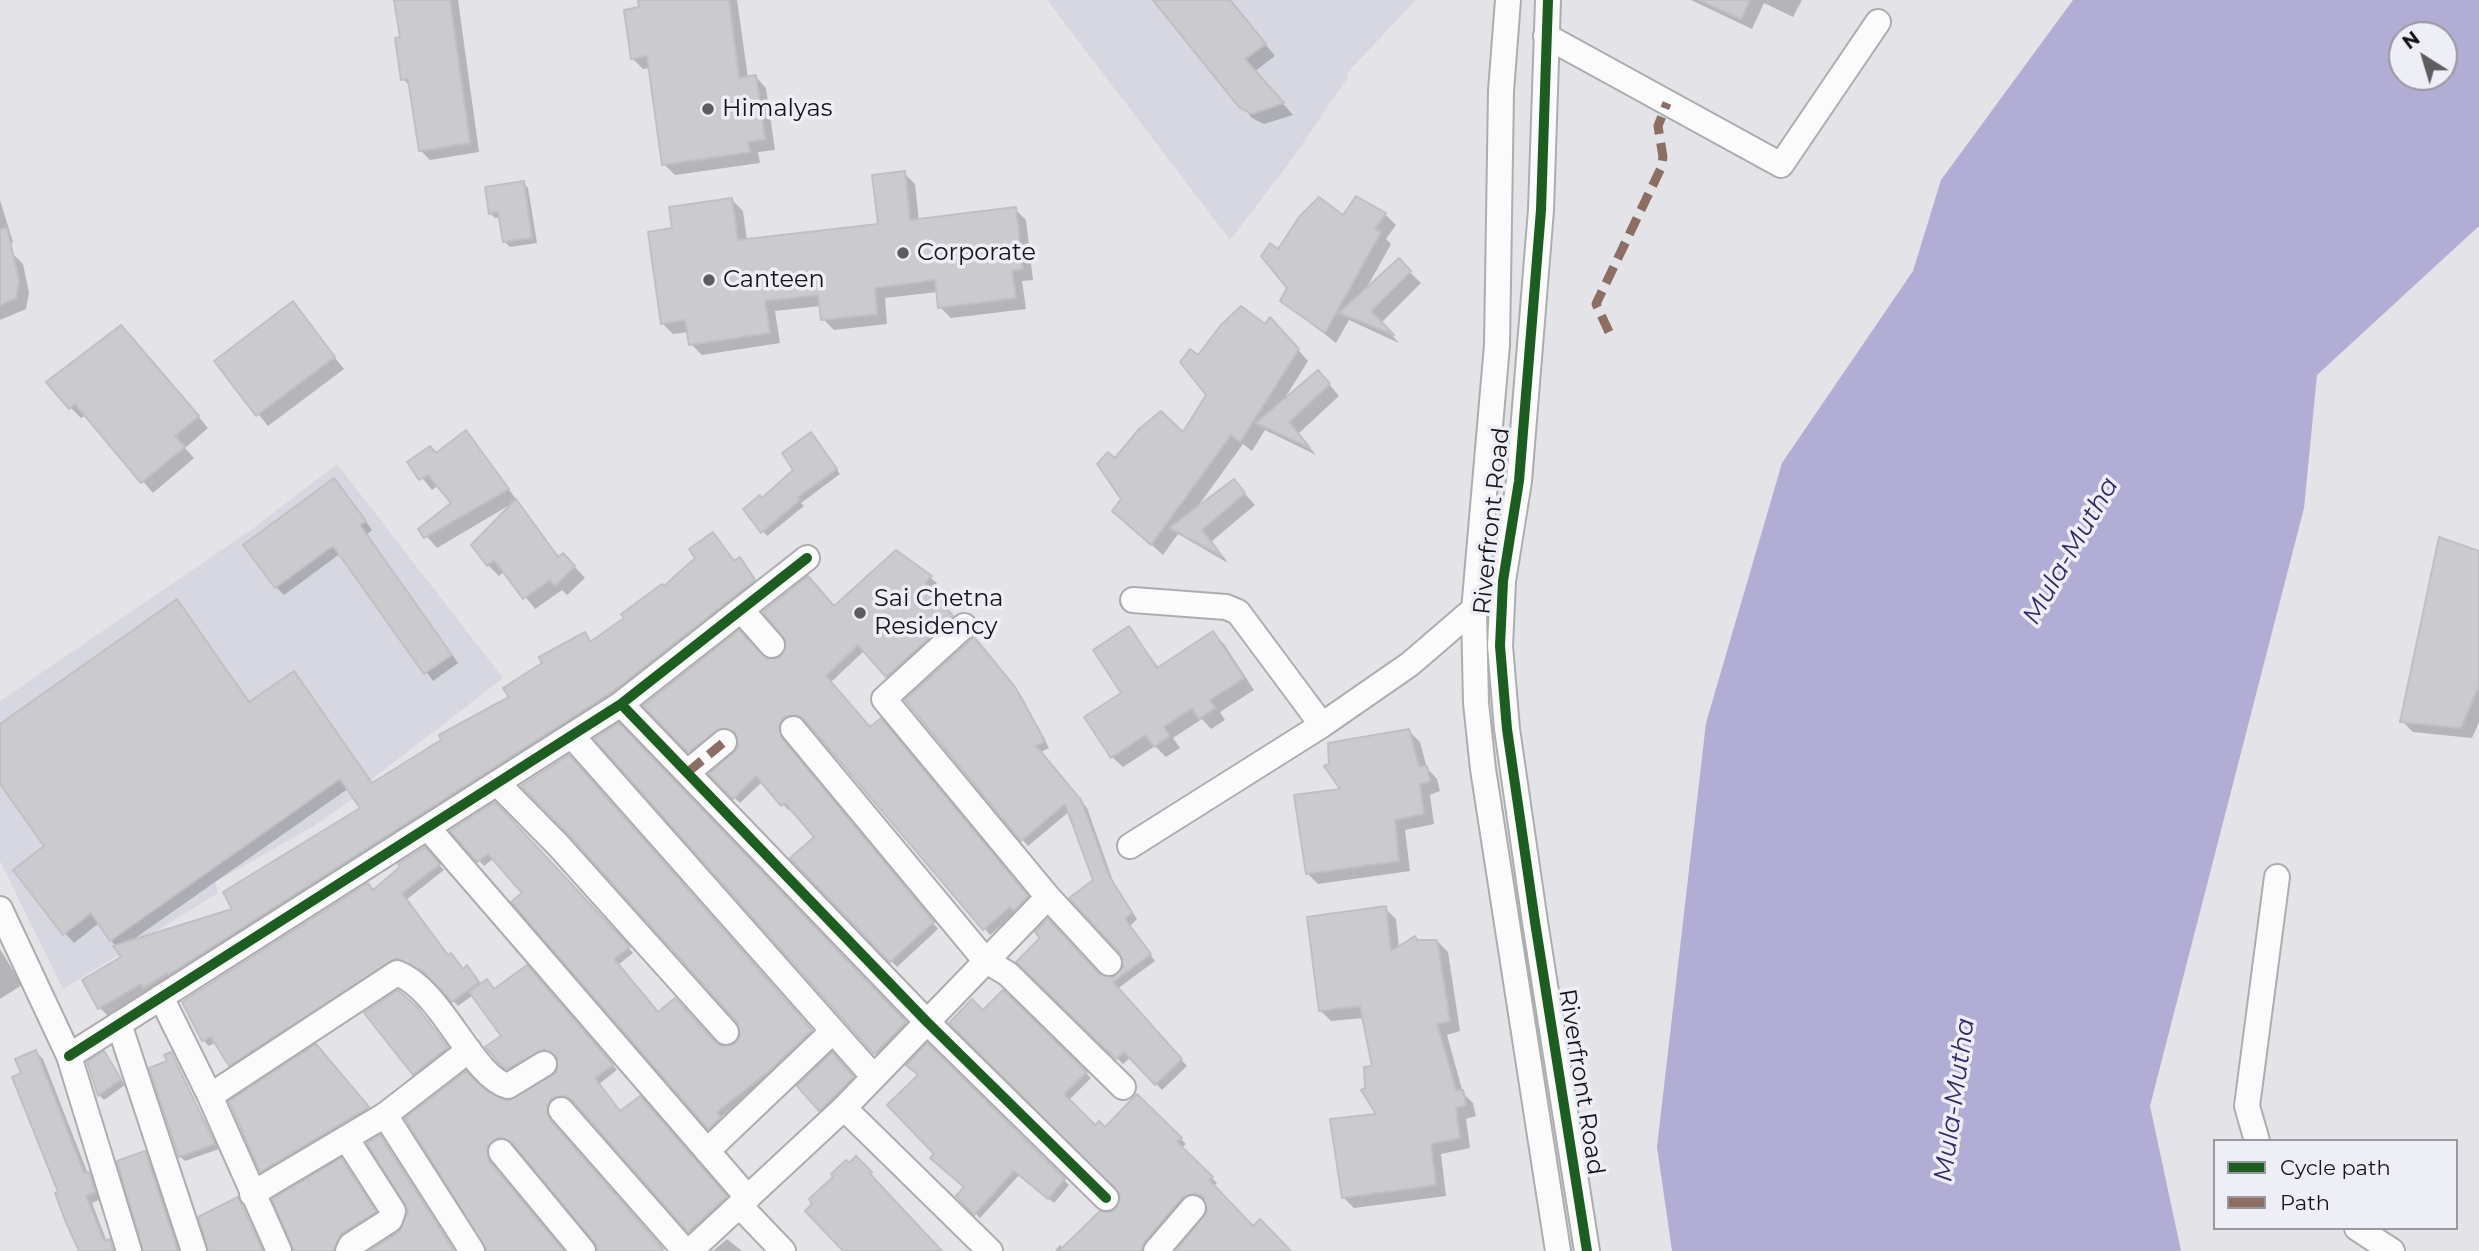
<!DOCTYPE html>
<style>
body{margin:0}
#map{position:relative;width:2479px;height:1251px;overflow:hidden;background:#e3e3e8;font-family:Montserrat,sans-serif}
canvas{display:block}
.legend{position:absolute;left:2213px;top:1139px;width:245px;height:91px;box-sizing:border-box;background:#eeeef7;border:2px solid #98989e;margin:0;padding:9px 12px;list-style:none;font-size:21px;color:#161619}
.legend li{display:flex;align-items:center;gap:14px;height:35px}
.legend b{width:35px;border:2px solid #98989e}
.north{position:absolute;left:2388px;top:21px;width:70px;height:70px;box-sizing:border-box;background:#eeeef7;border:2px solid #98989e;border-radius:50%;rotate:323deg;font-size:19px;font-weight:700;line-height:28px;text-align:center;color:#161619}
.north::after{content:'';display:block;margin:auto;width:24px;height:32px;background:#5e5e61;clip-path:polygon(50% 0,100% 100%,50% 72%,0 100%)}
</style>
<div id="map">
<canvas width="2479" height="1251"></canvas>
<ul class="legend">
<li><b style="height:9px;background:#1b5e20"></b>Cycle path</li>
<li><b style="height:9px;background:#8d6e63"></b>Path</li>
</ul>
<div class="north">N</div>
</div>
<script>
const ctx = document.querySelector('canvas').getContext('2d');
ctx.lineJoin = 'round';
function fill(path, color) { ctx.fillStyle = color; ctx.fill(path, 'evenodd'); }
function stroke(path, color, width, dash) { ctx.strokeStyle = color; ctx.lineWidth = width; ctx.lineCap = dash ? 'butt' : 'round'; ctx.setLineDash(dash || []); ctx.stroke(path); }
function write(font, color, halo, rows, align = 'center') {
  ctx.font = font + ' Montserrat,sans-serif'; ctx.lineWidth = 7; ctx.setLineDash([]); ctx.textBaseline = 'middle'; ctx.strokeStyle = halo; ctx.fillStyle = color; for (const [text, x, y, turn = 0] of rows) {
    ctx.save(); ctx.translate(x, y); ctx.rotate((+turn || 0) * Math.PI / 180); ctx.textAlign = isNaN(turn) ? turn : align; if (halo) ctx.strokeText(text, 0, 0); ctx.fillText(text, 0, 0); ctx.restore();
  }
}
const built = new Path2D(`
 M1047,0H1416L1347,73L1348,77L1290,162L1230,240Z
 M337,464L503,678L371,780L374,784L314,826L215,882L218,893L63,989L0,861V701L251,530Z`);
const water = new Path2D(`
 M2073,0H2479V226L2317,375L2304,508L2150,1106L2181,1251H1672L1657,1147L1706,723L1782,463L1913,271L1941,180ZM2402,35H2444V77H2402Z`);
const shadow = new Path2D(`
 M396,0H458L479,152L430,160L421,151L411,87L403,79Z
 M640,0H737L748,78L756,77L766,88L775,150L758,152L760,163L675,175L664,164L651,68L643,69L632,58Z
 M1155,0H1230L1275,56L1255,71L1293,115L1264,124L1252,118Z
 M1691,0H1802L1793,17L1764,3L1752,29Z
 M904,173L915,184L919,221L1015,209L1026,220L1033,280L1022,281L1026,309L951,318L940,307L938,292L885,298L887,324L834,330L823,319L821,306L775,311L780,343L702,355L691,344L689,332L673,334L662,323L674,230L732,200L743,211L747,241L880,226Z
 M523,183L528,188L537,243L510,247L505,242L501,217L495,218L490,213Z
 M1356,198L1385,214L1396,225L1386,239L1391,244L1365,291L1398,261L1421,283L1381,323L1399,343L1349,320L1336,343L1283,301L1290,288L1279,251L1343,217Z
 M0,200L13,242L5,252L12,253L23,264L29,293L26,309L0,320Z
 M292,304L344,369L268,426L216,361Z
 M1265,327L1281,330L1308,361L1283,401L1329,384L1339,396L1298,434L1316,455L1265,430L1252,451L1243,444L1196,509L1234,482L1255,505L1212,541L1228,563L1178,534L1163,555L1126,522L1115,460L1184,435L1208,395L1198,357Z
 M132,338L208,428L185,448L194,458L153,493L86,415L81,418L71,408Z
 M466,432L560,558L574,566L585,578L567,595L562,590L535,609L505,571L499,576L488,565L513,503L437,548L421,530L454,503L439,485L432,490L410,463L436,455Z
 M815,439L840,474L801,503L804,506L767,536L745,509L763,500L796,470Z
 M342,489L372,530L367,534L458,663L433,681L341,553L284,595L276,587Z
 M713,534L736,562L740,560L749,569L763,590L622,701L109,1017L100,1008L84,981L124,958L99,923L74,943L65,933L46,847L0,781V726L177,601L251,703L293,673L373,784L512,698L584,634L592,642L664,588L698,558ZM349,788L362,808L235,910L131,941Z
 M896,552L937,583L930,590L958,623L893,682L865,650L830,683L871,729L886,726L1033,903L1017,912L990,935L811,725L796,720L784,731L787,746L938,929L897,967L792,858L817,837L791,808L788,810L763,781L740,803L711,774L740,748L737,736L727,733L695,757L646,706L766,661L783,658Z
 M2479,553V722L2472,738L2413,732L2402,721Z
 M1129,628L1159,668L1213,633L1224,644L1254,690L1220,712L1225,720L1211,729L1202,719L1173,738L1180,748L1166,757L1155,746L1123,767L1112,757L1124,693Z
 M979,646L1021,695L1049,748L1041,752L1087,808L1114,884L1137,919L1130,926L1155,961L1117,989L1187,1066L1162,1090L1131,1057L1123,1064L1019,962L1043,938L1098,975L1113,979L1125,967L1070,811L1028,846L907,701Z
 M618,725L911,1029L881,1059L597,739Z
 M1409,731L1420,742L1427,768L1437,779L1440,791L1430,795L1434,824L1405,830L1410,871L1318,884L1307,873Z
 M574,762L816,1036L774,1076L720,1118L725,1123L714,1133L514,902L524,893L494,858L484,866L453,831L495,804L633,953L618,965L658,1014L722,1048L736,1045L742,1036L739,1021Z
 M430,855L444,870L406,900L449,957L463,970L472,973L481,985L495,990L532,972L617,1070L599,1084L620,1113L640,1099L730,1203L695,1236L578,1105L565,1100L552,1110L554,1127L664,1251H598L596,1241L518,1146L505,1142L496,1146L491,1160L494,1169L562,1251H489L484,1092L508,1103L558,1073L559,1058L551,1053L514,1073L511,1072L487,1047L504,1036L473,995L458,1006L430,976L402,963L236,1070L216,1042L209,1046L203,1040L373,891Z
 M1385,908L1396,919L1399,948L1418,942L1437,941L1448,952L1460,1031L1447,1035L1463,1093L1473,1103L1476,1116L1466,1119L1470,1148L1441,1154L1446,1196L1354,1208L1343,1197L1379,1115L1367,1089L1374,1067L1364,1018L1331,1021L1320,1010Z
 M0,949L22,985L0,999Z
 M1003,992L1091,1078L1068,1101L1095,1128L1105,1129L1137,1096L1186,1144L1181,1148L1217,1183L1213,1187L1253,1229L1289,1251H1177L1206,1218L1208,1203L1202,1198L1188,1203L1146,1251H1055L1060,1245L1064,1249L1118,1210L1122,1193L983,1013Z
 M422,1014L452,1053L419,1078L414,1073Z
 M927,1046L1069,1185L1054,1203L1020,1174L980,1218L958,1196L966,1187L936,1154L920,1076Z
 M36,1052L43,1059L88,1174L96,1181L101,1199L92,1203L107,1242L117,1251H78L23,1074Z
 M320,1052L372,1113L267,1176L262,1171Z
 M171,1054L219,1149L185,1161L180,1156L169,1063Z
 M832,1055L857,1083L825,1115L820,1110Z
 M109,1059L125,1085L104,1100L99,1095Z
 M380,1137L385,1142L455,1251H372L399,1234L409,1208Z
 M145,1153L150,1158L181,1251H144Z
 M341,1160L380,1217L340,1251H294V1245Z
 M238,1200L264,1251H211Z
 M727,1239L742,1251H713Z`);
const building = new Path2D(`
 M394,0H450L470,143L419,151L408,79L401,80L395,38L400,37Z
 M638,0H729L739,78L756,75L765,139L748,142L750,152L662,165L647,56L631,59L624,10L639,7Z
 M1153,0H1230L1266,44L1245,59L1284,103L1252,114L1239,107Z
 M1699,0H1750L1741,19Z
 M905,171L910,220L1016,207L1023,269L1012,271L1016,298L938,308L935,280L875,288L877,314L821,320L818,295L765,301L770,333L689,345L685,320L661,324L648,232L672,228L669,207L732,198L738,240L878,224L872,175Z
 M524,181L532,238L503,242L498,212L489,214L485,187Z
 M1356,196L1386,213L1375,229L1381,232L1325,333L1280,301L1287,288L1261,256L1270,243L1278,249L1299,217L1319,197L1343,215Z
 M7,228L19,281L16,298L0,305V229Z
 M1399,258L1411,271L1371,311L1394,335L1339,313Z
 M293,301L335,357L256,416L214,361Z
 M1241,306L1265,324L1270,317L1299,349L1240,442L1231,435L1151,545L1112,511L1121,499L1097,464L1108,452L1115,458L1139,429L1161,411L1183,432L1206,395L1180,362L1190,349L1198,355L1221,325Z
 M121,325L199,416L175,436L185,447L141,483L75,404L69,409L46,382Z
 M1318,370L1330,384L1289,422L1310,448L1256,423Z
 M466,430L509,489L424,538L418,529L451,503L428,475L419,480L407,462L430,446L436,453Z
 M811,432L837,469L798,497L800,500L761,533L743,509L760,495L762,498L793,470L782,453Z
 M334,478L366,521L360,525L452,655L424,674L333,546L275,588L243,545Z
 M1234,479L1245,493L1202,530L1222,556L1169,528Z
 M516,499L558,557L563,553L575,566L555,586L550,580L523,599L494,560L487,566L471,545Z
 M713,532L734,561L740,557L755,580L612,692L168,975L167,973L143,988L141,984L98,1009L82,980L121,957L113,946L232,909L223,892L360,808L340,779L110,941L91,913L63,935L13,870L44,846L0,784V724L177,599L249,702L294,671L372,783L441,740L439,735L509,697L503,688L542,663L539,657L585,632L590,642L624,618L621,614L662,584L664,586L695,558L689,549Z
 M2439,537L2479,551V686L2461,728L2400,722Z
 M896,550L932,576L925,583L953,616L886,677L858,645L826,676L870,727L881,718L1028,896L1014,911L1010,907L983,930L804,719L797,715L784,717L779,725L782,738L934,922L890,962L790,858L814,837L785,803L781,806L756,776L733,799L709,774L738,748L735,732L721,728L688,752L643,706L739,630L767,659L781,657L786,641L763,612L808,576L834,606Z
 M1129,626L1157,668L1213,631L1244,678L1210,700L1215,708L1199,719L1192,708L1164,727L1170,736L1154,747L1145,735L1111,758L1084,717L1121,693L1093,650Z
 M974,637L1015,687L1045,741L1036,746L1081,800L1109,876L1132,912L1125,919L1151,954L1113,982L1182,1059L1155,1085L1124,1052L1116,1059L1016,962L1040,938L1035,932L1048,919L1099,974L1113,977L1123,967L1120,953L1069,898L1093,880L1065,804L1021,841L905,700Z
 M619,723L906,1022L874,1054L594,739Z
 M1409,729L1419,766H1427L1430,781L1420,784L1424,814L1395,820L1399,861L1306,874L1294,795L1340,789L1324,766L1329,764L1328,743Z
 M569,755L812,1030L769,1071L717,1112L721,1117L708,1129L511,902L522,893L488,854L477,862L450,831L495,802L630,947L614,959L658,1012L675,998L715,1042L722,1046L735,1043L740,1036L737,1022L570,836L521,786Z
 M425,847L440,864L402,893L448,955L451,953L463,969L467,965L479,982L452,1002L423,971L396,958L229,1066L211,1037L202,1041L182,1002L368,883L373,890L400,867L398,864Z
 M1386,906L1391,951L1415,936L1417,940H1437L1450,1021L1437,1024L1456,1090H1463L1466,1105L1456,1108L1460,1138L1431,1144L1436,1185L1342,1198L1330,1119L1376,1114L1361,1090L1365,1088L1364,1067L1372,1066L1360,1006L1319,1011L1307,917Z
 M527,965L613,1065L595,1078L620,1111L640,1096L727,1196L688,1232L572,1100L565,1096L552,1098L547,1106L550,1120L663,1249L660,1251H598L594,1242L512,1143L499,1137L487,1146L489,1161L564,1251H487L405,1118L466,1071L485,1090L508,1101L557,1072V1057L544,1049L507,1069L503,1067L485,1047L501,1036L469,992L487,979L494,989Z
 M398,990L417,1007L448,1047L413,1075L364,1013Z
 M1003,990L1087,1072L1064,1094L1095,1125L1099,1121L1105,1127L1137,1094L1182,1138L1177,1142L1213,1177L1209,1180L1253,1226L1260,1219L1291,1251H1176L1207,1211L1203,1197L1195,1193L1182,1198L1145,1241L1142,1251H1059L1100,1211L1109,1212L1116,1209L1120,1195L949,1023L972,999L983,1010Z
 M927,1043L1065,1179L1048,1199L1014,1171L974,1215L956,1196L964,1187L930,1158L934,1154L887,1105L918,1075L906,1065Z
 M316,1044L369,1107L260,1172L229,1101Z
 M36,1050L84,1173L89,1172L95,1192L86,1196L104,1241L110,1239L113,1251H79L65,1220L55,1193L58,1192L12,1077L21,1073L15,1059Z
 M104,1051L121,1079L98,1096L87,1062Z
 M171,1052L215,1144L179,1157L149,1068L167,1061L164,1055Z
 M832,1052L854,1077L819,1111L797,1086Z
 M380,1135L454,1251H369L399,1232L408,1210L367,1143Z
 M145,1151L178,1251H143L117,1161Z
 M856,1156L872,1172L870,1174L942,1251H843L805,1211L812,1204L809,1199L833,1177L831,1174L846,1160L849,1163Z
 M341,1158L376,1212L342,1233L333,1251H294L272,1199Z
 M238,1197L263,1251H208L198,1217Z`);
const minor = new Path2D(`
 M1508,0L1501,91L1497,345L1474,611L1476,703L1483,769L1558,1251
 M1548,0L1541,210L1519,481L1503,581L1500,646L1507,729L1535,922L1587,1251
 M1546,36L1781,165L1878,22
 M1133,600L1226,607L1238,612L1322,725
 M742,611L772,645
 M964,626L884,699L1048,897L1109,963
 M621,704L926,1021L1106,1198
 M793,729L985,960L1008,974L1123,1087
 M572,736L873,1076
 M688,772L724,742
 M497,783L559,846L726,1032
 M428,828L748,1198
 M1130,846L1322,725L1410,664L1482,602
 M0,909L69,1056L129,1251
 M161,997L210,1096L279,1251
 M119,1024L194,1251
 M69,1056L621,704L807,558
 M210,1096L397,973C442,990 472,1077 508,1086L544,1064
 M844,1108L990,1251
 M561,1110L685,1251
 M385,1115L472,1251
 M346,1138L393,1211L390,1220L351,1245L348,1251
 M2257,1141L2247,1106L2277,877
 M707,1151L833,1031
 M501,1152L583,1251
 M252,1194L385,1115L469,1050
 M740,1206L783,1251
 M2357,1228L2392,1251
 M690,1251L844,1108L1048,897
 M1156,1251L1193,1208`);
const quiet = new Path2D(`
 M1609,332L1596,304L1661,168L1663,157L1658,126L1667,103
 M688,772L724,742`);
const cycleway = new Path2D(`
 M1548,0L1541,210L1519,481L1503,581L1500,646L1507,729L1535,922L1587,1251
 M621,704L926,1021L1106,1198
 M69,1056L621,704L807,558`);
const markers = [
 [708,109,7,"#5e5e61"],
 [903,253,7,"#5e5e61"],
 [709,280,7,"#5e5e61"],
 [860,613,7,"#5e5e61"]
];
const poiNames = [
 ["Himalyas",722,109],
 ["Corporate",917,253],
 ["Canteen",723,280],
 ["Sai Chetna",874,599],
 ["Residency",874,627]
];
const streetNames = [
 ["Riverfront Road",1492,521,-84],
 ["Riverfront Road",1581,1082,81]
];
const waterNames = [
 ["Mula-Mutha",2071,551,-60],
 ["Mula-Mutha",1955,1100,-82]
];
fill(built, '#d7d7e2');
fill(water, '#b1add4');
fill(shadow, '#0003');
fill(building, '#cbcbcf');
stroke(building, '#c0c0c4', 2);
stroke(minor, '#adadb0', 28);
stroke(minor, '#fbfbfc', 24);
stroke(quiet, '#8d6e63', 9, [18, 9]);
stroke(cycleway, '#1b5e20', 10);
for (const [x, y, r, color] of markers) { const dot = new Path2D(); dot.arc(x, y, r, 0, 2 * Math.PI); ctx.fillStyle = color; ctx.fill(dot); stroke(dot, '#eeeef7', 2.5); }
write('24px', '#161619', '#eeeef7', poiNames, 'left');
write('24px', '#161619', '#eeeef7', streetNames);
write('italic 26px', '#362869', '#eeeef7', waterNames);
</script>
